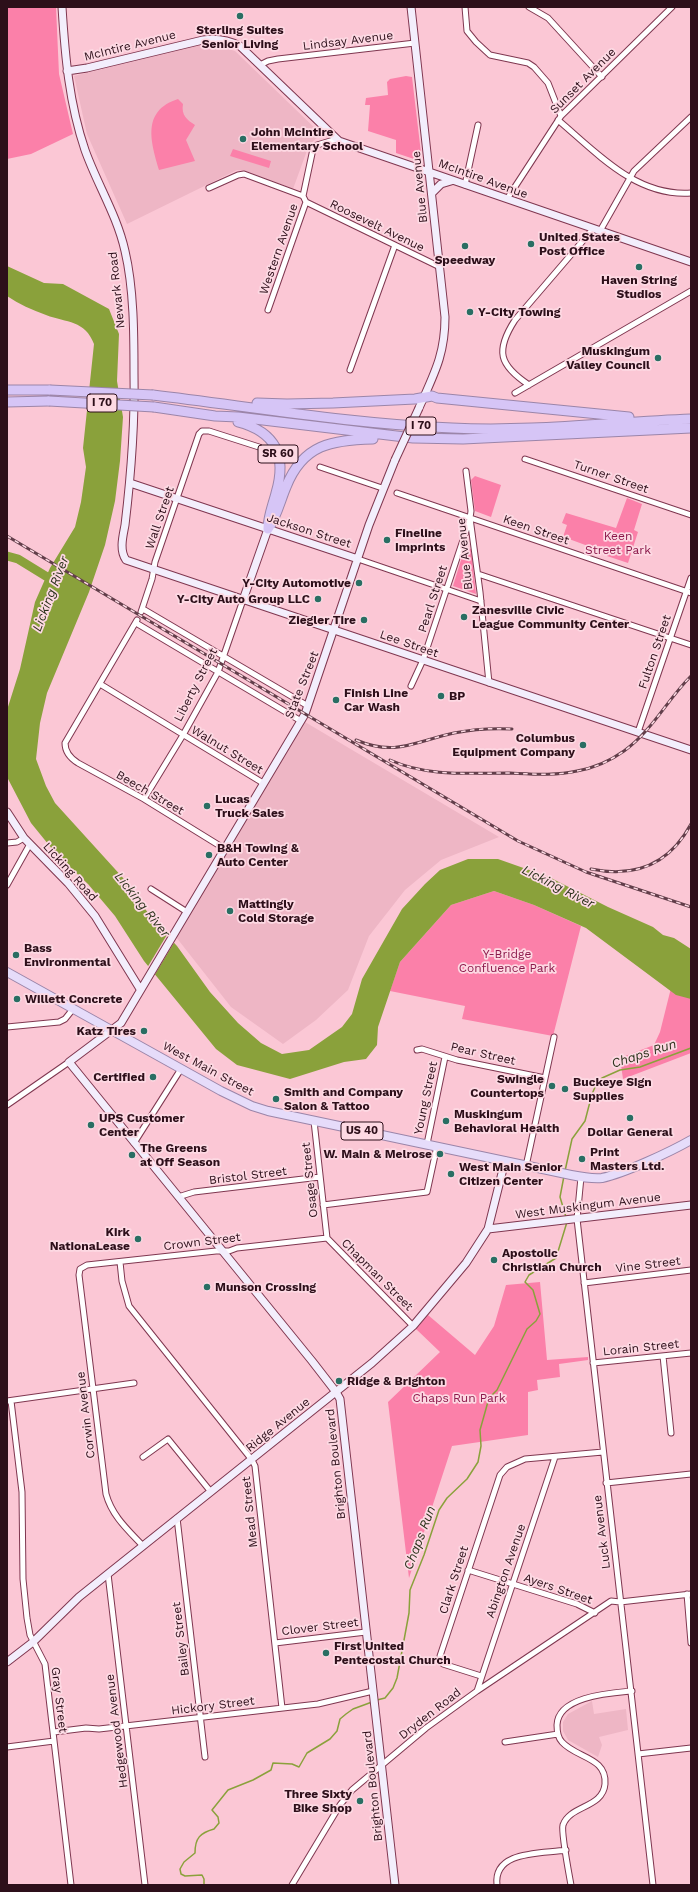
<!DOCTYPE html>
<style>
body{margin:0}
#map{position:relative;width:698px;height:1892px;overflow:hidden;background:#fbc7d5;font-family:"Work Sans",sans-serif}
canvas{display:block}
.frame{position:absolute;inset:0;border:8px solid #2d0f1a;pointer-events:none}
</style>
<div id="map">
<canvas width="698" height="1892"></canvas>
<div class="frame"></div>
</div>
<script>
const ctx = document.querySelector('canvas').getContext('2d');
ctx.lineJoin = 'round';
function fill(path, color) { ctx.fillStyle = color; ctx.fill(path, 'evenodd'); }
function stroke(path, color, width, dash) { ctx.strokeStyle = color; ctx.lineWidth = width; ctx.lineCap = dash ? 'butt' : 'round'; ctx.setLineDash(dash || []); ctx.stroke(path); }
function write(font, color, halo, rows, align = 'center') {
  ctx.font = font + ' "Work Sans",sans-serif'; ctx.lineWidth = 3.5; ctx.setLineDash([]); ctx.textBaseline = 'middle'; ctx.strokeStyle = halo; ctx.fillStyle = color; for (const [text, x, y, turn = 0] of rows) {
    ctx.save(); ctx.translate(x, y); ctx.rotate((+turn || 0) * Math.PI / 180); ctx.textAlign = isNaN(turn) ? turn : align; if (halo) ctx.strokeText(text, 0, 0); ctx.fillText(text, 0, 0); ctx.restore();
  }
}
const built = new Path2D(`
 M209,43L235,51L321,134L309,145L293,189L245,171L237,170L127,224L87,134L74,76Z
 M305,722L499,837L441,860L405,890L369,936L348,990L316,1020L283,1044L231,1007L176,937Z
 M592,1701L594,1714L626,1709L628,1730L599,1737L602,1745L598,1757L568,1740L563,1731V1722L568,1714Z`);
const green = new Path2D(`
 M7,7H56L59,74L73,134L31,154L7,159Z
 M406,76L412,77L421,153L414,159L396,153V140L368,131L370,105H365L366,98L388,95L387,82L390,79Z
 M178,99L183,104C181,115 187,120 195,125L186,140L195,161L159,170C151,142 141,111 178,99Z
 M233,149L271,161L269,168L230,156Z
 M475,476L501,485L491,517L475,511L471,480Z
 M627,498L642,504L634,530L638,532L628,563L607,556V553L569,539L568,542L562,540L567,525L562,523L566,513L616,528Z
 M465,547L471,549L476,594L453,586Z
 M494,891L534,905L581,926L553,1036L462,1019L465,1006L390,991L400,962L451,905Z
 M677,964L691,972V1053L623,1079L620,1058L654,1045L660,1032Z
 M540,1282L547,1360L588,1357V1360L559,1364L560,1377L537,1380L538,1390L528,1392V1435L452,1446L409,1578L388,1402L440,1352L416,1329L428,1315L475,1355L494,1326L506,1285Z`);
const water = new Path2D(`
 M7,266L44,283L63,284L109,309L119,334L117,381L123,417L120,461L115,501L105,545L89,592L47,693L40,723L36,759L46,786L55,803L124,879L153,920L177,946L210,992L238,1023L261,1043L282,1054L309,1050L342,1027L352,1014L362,979L402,909L425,884L440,870L468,859H498L549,877L608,907L653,927L663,935L674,938L691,949V999L676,995L586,928L534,905L494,891L451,905L400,962L378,1027L377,1045L366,1059L344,1062L290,1079L237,1065L216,1049L144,961L115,916L88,884L57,855L31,823L7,777V710L20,669L35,602L50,568L75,527L81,502L86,467L83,448L94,344C85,320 67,323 46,315C32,310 19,304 7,296Z`);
const pier = new Path2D(`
 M168,933L175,941L154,976L147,968Z`);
const stream = new Path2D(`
 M565,1171L572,1139L585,1121L592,1094L596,1085L602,1078L620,1070L640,1067L691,1048
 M564,1176L560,1197L566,1217
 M377,1700L385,1698L393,1688L397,1678L409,1613L410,1590L424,1555L439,1510L447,1498L467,1479L478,1462L481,1446L480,1430L482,1423L489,1398L497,1390L527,1329L536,1321L540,1314L533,1290L525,1282L529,1275L556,1258L567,1222
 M204,1885V1879L202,1875L185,1876L181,1874L180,1869L184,1862L195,1853C195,1838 200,1833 214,1829L219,1823L218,1817L212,1810L228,1790L253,1780L271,1770L273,1763L292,1764L299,1767L307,1753L330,1739L337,1731L340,1719L346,1714L353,1709L372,1702`);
const river = new Path2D(`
 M7,556L18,559L57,583`);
const street = new Path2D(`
 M465,7L467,31L476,42L490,55L528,63L534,67L548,83L561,116
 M529,7L548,18L602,77
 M260,65L268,61L278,59L415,43
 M558,120C597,153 636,197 691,193
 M465,185L478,125
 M209,188L238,175L244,174L303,196
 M507,199L561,116L672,7
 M306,202L440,267
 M600,231L634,171L691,117
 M268,310L306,202L303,196L313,149L317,145L337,139
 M350,370L395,245
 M529,385C499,365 495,351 515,320L593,229
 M515,393L691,291
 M525,459L691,515
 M320,467L382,488
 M466,471L471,511L470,518L480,592L489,683
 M397,493L691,593
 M358,559L481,601
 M478,574L691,645
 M143,609L308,706
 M141,612L152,579L155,562L199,434L202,431H209L259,447
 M137,620L65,743C65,752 70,758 78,763L144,799L225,849
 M136,623L301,721
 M100,684L263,783
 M411,686L423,660L470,519
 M638,732L691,578
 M144,799L183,735L218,672L243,600
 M7,843L17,842L24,838
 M7,885L30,844
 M151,889L187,912
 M7,1027L59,1022L65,1019L73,1009
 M417,1050L422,1049L457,1060L545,1078
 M7,1105L69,1062
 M314,1121L327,1238
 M134,1143L181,1069
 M427,1144L445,1057
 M526,1166L554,1037
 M581,1177L577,1219L653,1885
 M178,1197L194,1192L320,1177
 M323,1205L427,1192L437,1146
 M327,1238L413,1326
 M120,1262L122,1281L129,1306L252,1460L255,1466L282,1708
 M584,1283L691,1270
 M663,1356L671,1433
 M593,1363L691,1353
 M7,1401L134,1383
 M11,1401L22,1492L23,1579L27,1618L30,1635L45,1664L71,1885
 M143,1457L168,1439L211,1492
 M606,1483L691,1474
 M177,1518L205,1757
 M143,1546C128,1530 112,1516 106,1494L79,1275L80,1269L87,1265L216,1251H229L237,1248L327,1238
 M468,1570L577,1604L595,1613
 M108,1574L145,1885
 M687,1594L691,1643
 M275,1643L366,1632
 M481,1676L443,1664L440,1656L500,1475L507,1467L525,1459L603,1452
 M477,1691L555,1457
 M54,1732L86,1728L99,1729L318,1704L373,1691
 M505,1742L558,1734
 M7,1747L54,1741
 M638,1754L691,1748
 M292,1885L340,1805L352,1790L426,1728L477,1691L611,1601L620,1602L691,1594
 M497,1885C493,1850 542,1854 566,1850
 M571,1885C569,1874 561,1832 563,1825C570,1805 603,1808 605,1784C607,1757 576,1758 562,1742C558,1738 557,1731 557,1725C558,1696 611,1693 632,1691`);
const secondary = new Path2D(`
 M62,7C65,55 69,103 85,150C97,184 117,215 125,251C134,289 134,335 134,374C135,425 131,475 125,525C123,536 119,550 126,560L691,750
 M411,7L445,317C445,355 434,374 419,408
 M67,71L87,68L203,40C216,38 228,40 240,46L339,141L691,262
 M432,193L441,184L451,181
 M395,460L369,525L305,714L121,1023L69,1062L312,1361L336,1392L340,1399L395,1885
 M130,483L358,559
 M243,600L268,529
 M7,812L24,838L68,883L95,916L140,989
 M488,1229L691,1205
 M7,1662L33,1642L79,1597L372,1363L413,1326L466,1263L488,1229L505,1161`);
const primary = new Path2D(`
 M7,972L221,1091L252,1106L268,1111L571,1175C581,1177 592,1179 602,1178C625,1173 670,1152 691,1140`);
const highway = new Path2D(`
 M7,390H50
 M153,395C253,407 352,424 452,428C531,432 612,422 691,419
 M7,402L49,401
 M257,403L287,404L333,403L415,399L432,396L437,398L629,417
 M154,407L215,416L238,417L413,438L463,439L691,428
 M238,422C276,432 287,456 276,493C273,505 268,516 268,529
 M268,529C277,516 280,501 286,487C303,444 332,440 373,439`);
const rail = new Path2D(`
 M7,536L518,841L586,872L691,907
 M356,740C396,757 416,741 454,733C474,729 492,728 512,729
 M390,760C427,777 470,773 510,773C532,774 555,776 577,771C594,768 610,761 624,751C652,731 667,700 691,676
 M591,869C635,878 669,865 691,824`);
const secondaryBridge = new Path2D(`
 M395,460L419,408`);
const highwayBridge = new Path2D(`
 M50,390L153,395
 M49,401L154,407`);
const markers = [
 [240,16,4,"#296e63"],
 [243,139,4,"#296e63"],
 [531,244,4,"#296e63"],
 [465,246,4,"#296e63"],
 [639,267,4,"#296e63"],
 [470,312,4,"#296e63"],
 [658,358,4,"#296e63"],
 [387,540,4,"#296e63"],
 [359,583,4,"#296e63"],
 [318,599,4,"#296e63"],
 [464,617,4,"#296e63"],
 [364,620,4,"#296e63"],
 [441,696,4,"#296e63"],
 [336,700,4,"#296e63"],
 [583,745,4,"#296e63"],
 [207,806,4,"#296e63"],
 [209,855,4,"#296e63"],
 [230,911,4,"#296e63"],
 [16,955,4,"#296e63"],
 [17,999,4,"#296e63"],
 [144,1031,4,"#296e63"],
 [153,1077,4,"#296e63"],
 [552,1086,4,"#296e63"],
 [565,1089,4,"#296e63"],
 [276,1099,4,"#296e63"],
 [630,1118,4,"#296e63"],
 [446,1121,4,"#296e63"],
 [91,1125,4,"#296e63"],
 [440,1154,4,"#296e63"],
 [132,1155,4,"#296e63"],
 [582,1159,4,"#296e63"],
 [451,1174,4,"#296e63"],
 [138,1239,4,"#296e63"],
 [494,1260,4,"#296e63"],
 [207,1287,4,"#296e63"],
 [339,1381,4,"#296e63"],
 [326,1653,4,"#296e63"],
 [360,1801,4,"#296e63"]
];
const shields = [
 [102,403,30],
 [421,426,30],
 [278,454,40],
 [362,1131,42]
];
const shieldNames = [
 ["I 70",102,403],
 ["I 70",421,426],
 ["SR 60",278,454],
 ["US 40",362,1131]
];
const poiNames = [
 ["Sterling Suites",240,30,"center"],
 ["Senior Living",240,44,"center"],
 ["John McIntire",251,132],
 ["Elementary School",251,146],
 ["United States",539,237],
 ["Post Office",539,251],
 ["Speedway",465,260,"center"],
 ["Haven String",639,280,"center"],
 ["Studios",639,294,"center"],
 ["Y-City Towing",478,312],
 ["Muskingum",650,351,"right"],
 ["Valley Council",650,365,"right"],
 ["Fineline",395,533],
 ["Imprints",395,547],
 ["Y-City Automotive",351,583,"right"],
 ["Y-City Auto Group LLC",310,599,"right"],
 ["Zanesville Civic",472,610],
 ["League Community Center",472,624],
 ["Ziegler Tire",356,620,"right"],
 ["Finish Line",344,693],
 ["Car Wash",344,707],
 ["BP",449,696],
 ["Columbus",575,738,"right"],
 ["Equipment Company",575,752,"right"],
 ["Lucas",215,799],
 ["Truck Sales",215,813],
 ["B&H Towing &",217,848],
 ["Auto Center",217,862],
 ["Mattingly",238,904],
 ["Cold Storage",238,918],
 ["Bass",24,948],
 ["Environmental",24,962],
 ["Willett Concrete",25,999],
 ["Katz Tires",136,1031,"right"],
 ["Certified",145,1077,"right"],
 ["Swingle",544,1079,"right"],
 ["Countertops",544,1093,"right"],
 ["Buckeye Sign",573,1082],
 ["Supplies",573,1096],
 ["Smith and Company",284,1092],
 ["Salon & Tattoo",284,1106],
 ["Muskingum",454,1114],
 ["Behavioral Health",454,1128],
 ["UPS Customer",99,1118],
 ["Center",99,1132],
 ["Dollar General",630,1132,"center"],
 ["The Greens",140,1148],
 ["at Off Season",140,1162],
 ["Print",590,1152],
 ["Masters Ltd.",590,1166],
 ["W. Main & Melrose",432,1154,"right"],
 ["West Main Senior",459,1167],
 ["Citizen Center",459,1181],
 ["Kirk",130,1232,"right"],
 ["NationaLease",130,1246,"right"],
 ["Apostolic",502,1253],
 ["Christian Church",502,1267],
 ["Munson Crossing",215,1287],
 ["Ridge & Brighton",347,1381],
 ["First United",334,1646],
 ["Pentecostal Church",334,1660],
 ["Three Sixty",352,1794,"right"],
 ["Bike Shop",352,1808,"right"]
];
const streetNames = [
 ["Lindsay Avenue",348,41,-7],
 ["McIntire Avenue",130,46,-14],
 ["Sunset Avenue",583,81,-45],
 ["McIntire Avenue",483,179,20],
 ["Blue Avenue",420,187,-96],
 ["Roosevelt Avenue",377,226,26],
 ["Western Avenue",279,249,-71],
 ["Newark Road",117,290,-96],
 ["Turner Street",611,477,19],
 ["Wall Street",160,518,-71],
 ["Keen Street",536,530,19],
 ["Jackson Street",309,531,18],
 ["Blue Avenue",465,554,-96],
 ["Pearl Street",433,599,-72],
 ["Lee Street",409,644,19],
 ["Fulton Street",655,652,-71],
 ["Liberty Street",196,685,-63],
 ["State Street",302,685,-68],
 ["Walnut Street",227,750,31],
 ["Beech Street",150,793,30],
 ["Licking Road",70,872,48],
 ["Pear Street",483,1054,13],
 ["West Main Street",208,1069,28],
 ["Young Street",426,1098,-78],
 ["Bristol Street",248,1176,-7],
 ["Osage Street",310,1180,-96],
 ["West Muskingum Avenue",588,1206,-7],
 ["Crown Street",202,1242,-7],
 ["Vine Street",648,1265,-7],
 ["Chapman Street",377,1275,45],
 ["Lorain Street",641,1348,-6],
 ["Corwin Avenue",86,1415,-97],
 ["Ridge Avenue",278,1425,-39],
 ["Brighton Boulevard",336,1464,-96],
 ["Mead Street",250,1512,-96],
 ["Luck Avenue",602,1532,-97],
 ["Abington Avenue",506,1571,-71],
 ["Clark Street",454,1580,-72],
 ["Ayers Street",558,1589,19],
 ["Clover Street",320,1627,-7],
 ["Bailey Street",181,1639,-97],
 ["Gray Street",59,1700,83],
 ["Hickory Street",213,1706,-7],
 ["Dryden Road",430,1714,-38],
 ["Hedgewood Avenue",117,1731,-97],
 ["Brighton Boulevard",373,1786,-96]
];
const parkNames = [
 ["Keen",618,536],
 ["Street Park",618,550],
 ["Y-Bridge",507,954],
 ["Confluence Park",507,968],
 ["Chaps Run Park",459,1398]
];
const waterNames = [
 ["Licking River",51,594,-69],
 ["Licking River",558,887,27],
 ["Licking River",142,905,51],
 ["Chaps Run",644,1054,-18],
 ["Chaps Run",420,1538,-69]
];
fill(built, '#eeb6c5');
fill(green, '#fb80a9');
fill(water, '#8aa13b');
fill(pier, '#fbc7d5');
stroke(stream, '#8aa13b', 1.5);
stroke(river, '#8aa13b', 9);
stroke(street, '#7f3750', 7);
stroke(secondary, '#7f3750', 9);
stroke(primary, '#9b85a9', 10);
stroke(highway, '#9b85a9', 11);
stroke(street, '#fff', 5);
stroke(secondary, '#f3eefc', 7);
stroke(primary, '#e6dcfa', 8);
stroke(highway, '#d6c5f6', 9);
stroke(rail, '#623e4a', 3);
stroke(rail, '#fdd9e3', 1.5, [4.5]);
stroke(secondaryBridge, '#7f3750', 9, []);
stroke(highwayBridge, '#9b85a9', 11, []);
stroke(secondaryBridge, '#f3eefc', 7);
stroke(highwayBridge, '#d6c5f6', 9);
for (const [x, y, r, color] of markers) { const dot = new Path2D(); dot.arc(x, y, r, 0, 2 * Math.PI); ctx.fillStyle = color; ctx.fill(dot); stroke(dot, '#fdd9e3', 1.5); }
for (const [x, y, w] of shields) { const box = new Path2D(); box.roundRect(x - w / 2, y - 9, w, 18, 3); ctx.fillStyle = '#fdd9e3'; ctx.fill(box); stroke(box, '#2d0f1a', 1); }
write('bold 11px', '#2d0f1a', null, shieldNames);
write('bold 12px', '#2d0f1a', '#fdd9e3', poiNames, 'left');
write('12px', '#2d0f1a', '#fdd9e3', streetNames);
write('12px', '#8c194b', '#fdd9e3', parkNames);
write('italic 13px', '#2c321c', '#fdd9e3', waterNames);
</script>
